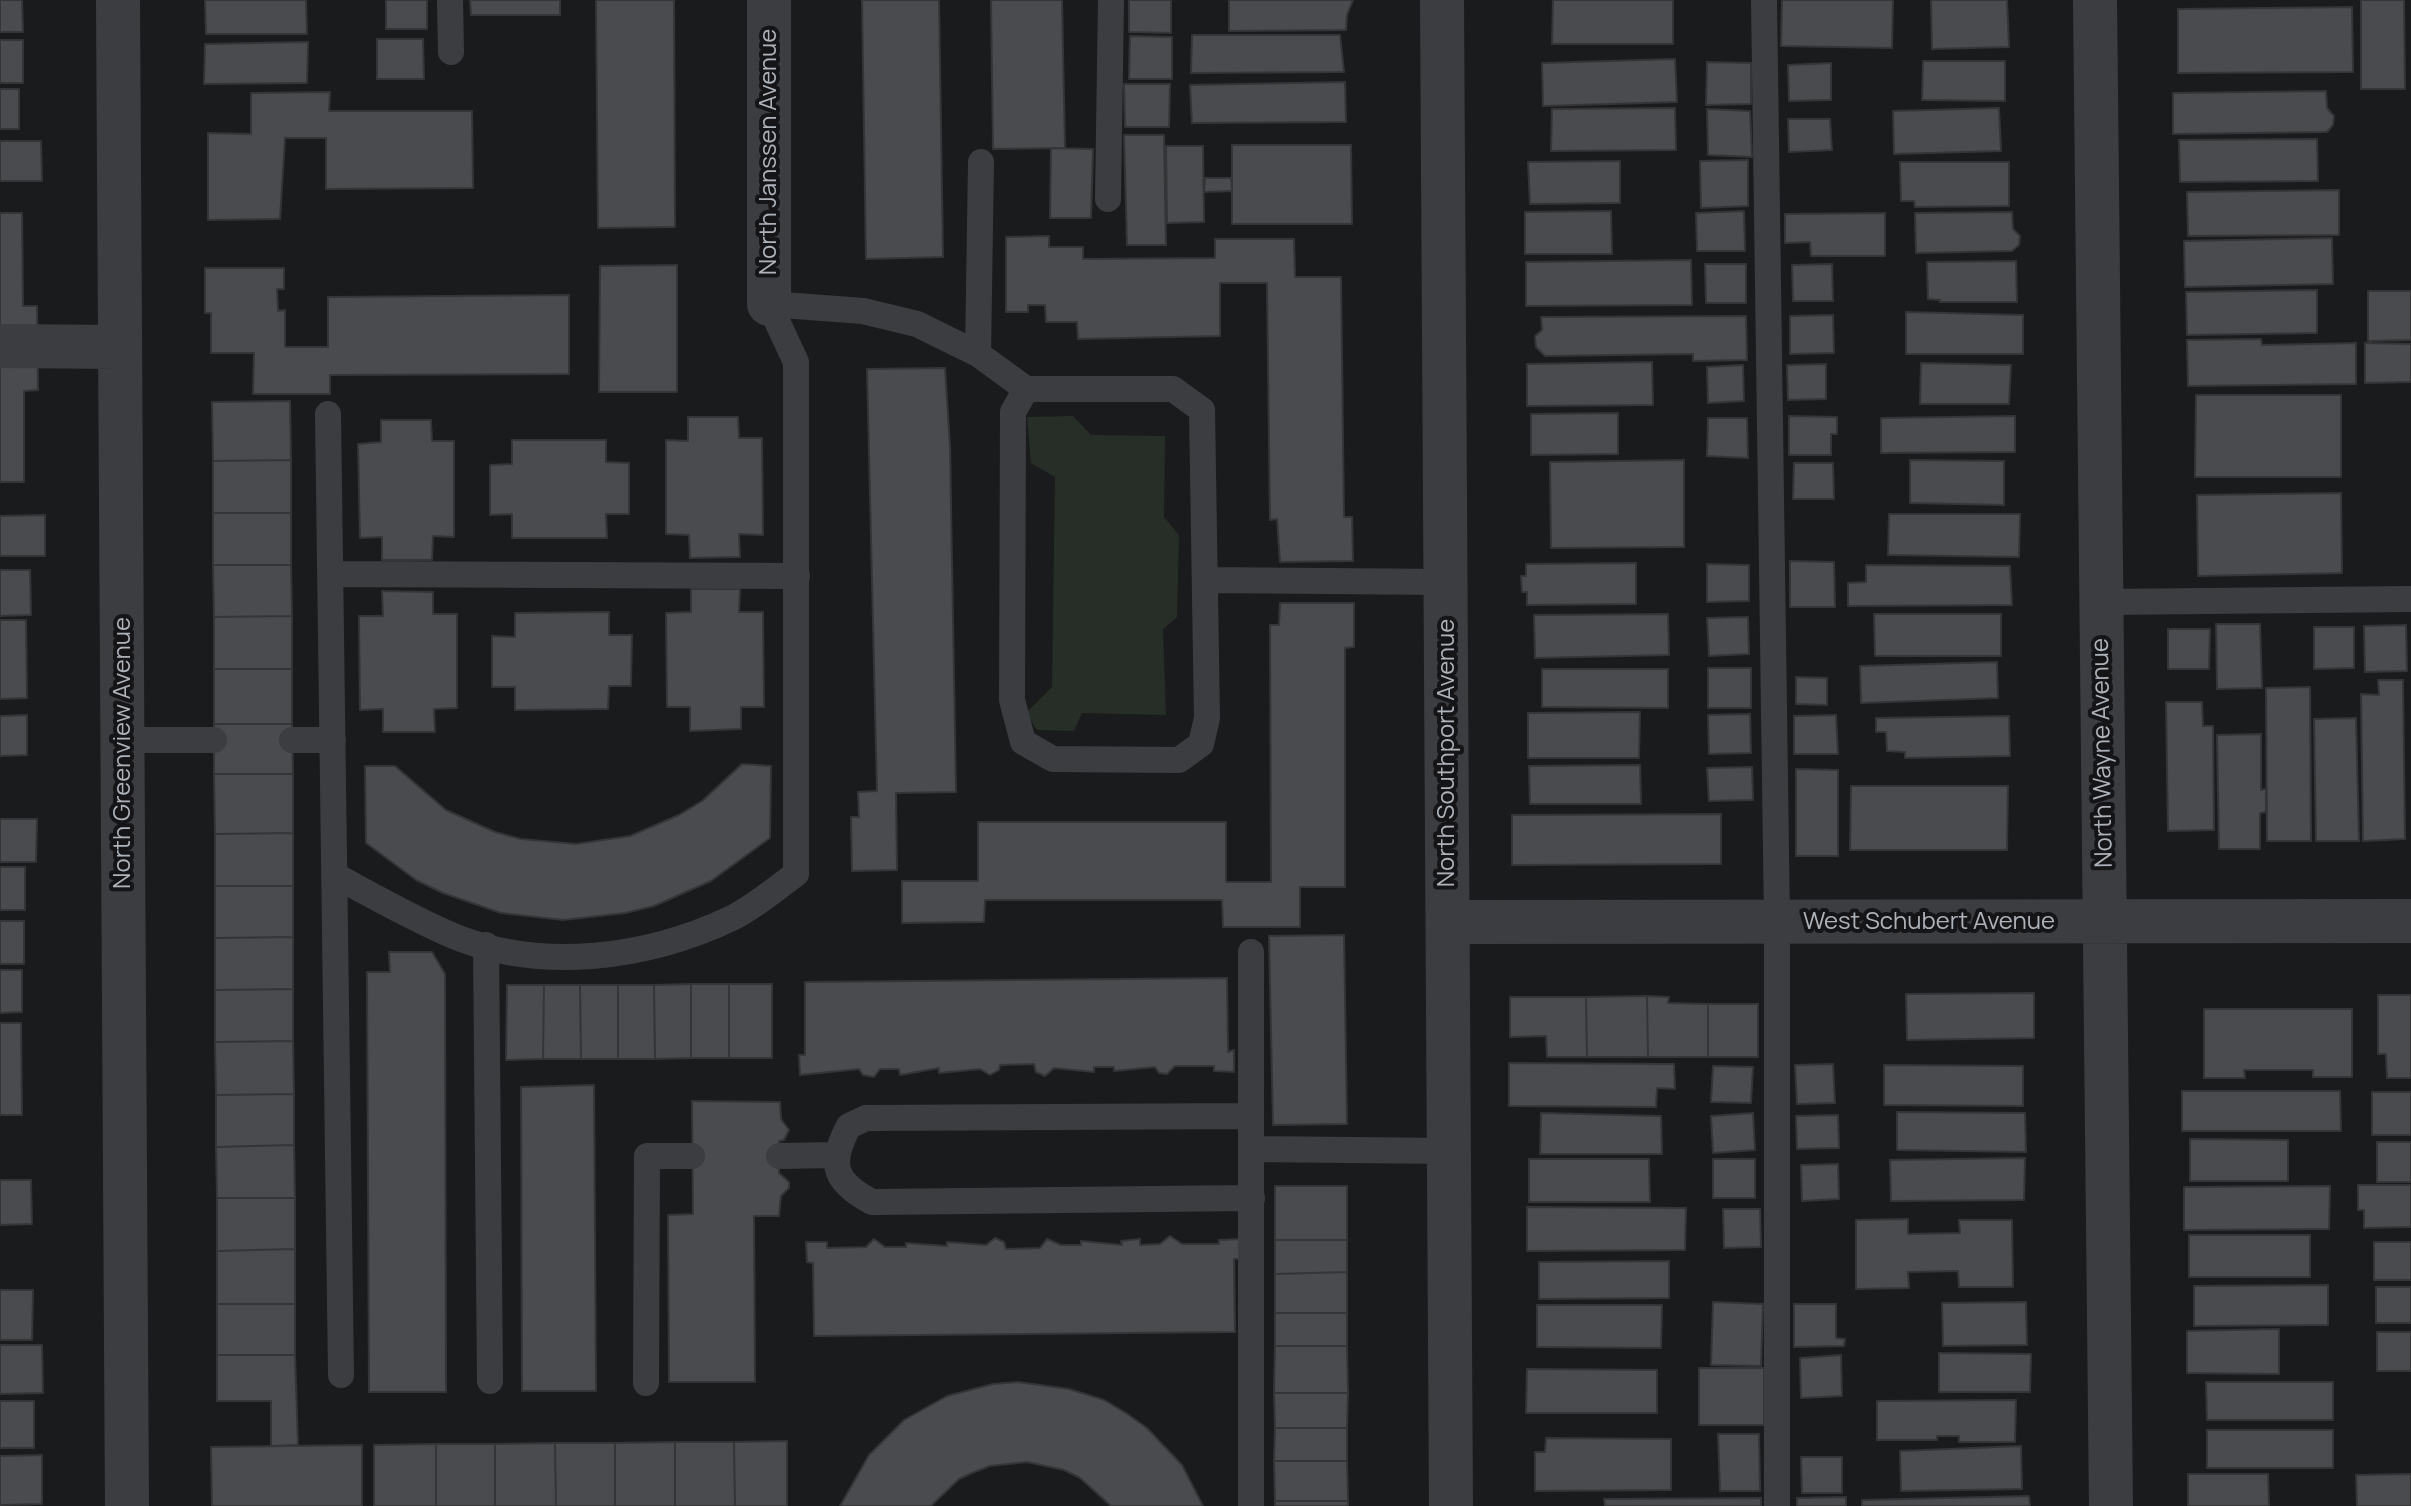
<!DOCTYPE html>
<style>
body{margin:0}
canvas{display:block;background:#1a1b1c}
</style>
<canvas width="2411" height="1506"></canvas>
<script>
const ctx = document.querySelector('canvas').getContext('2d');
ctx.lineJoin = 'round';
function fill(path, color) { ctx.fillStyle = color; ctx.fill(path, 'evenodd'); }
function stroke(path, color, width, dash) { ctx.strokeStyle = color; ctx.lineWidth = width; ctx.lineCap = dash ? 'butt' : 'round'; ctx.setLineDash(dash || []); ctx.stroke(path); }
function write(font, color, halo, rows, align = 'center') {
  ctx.font = font + ' Manrope,sans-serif'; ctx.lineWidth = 8; ctx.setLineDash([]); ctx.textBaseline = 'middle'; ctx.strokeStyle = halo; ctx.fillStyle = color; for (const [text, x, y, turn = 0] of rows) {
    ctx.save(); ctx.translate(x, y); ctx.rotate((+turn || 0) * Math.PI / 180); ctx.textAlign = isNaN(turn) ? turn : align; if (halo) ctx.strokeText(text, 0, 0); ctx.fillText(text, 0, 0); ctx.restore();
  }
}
const green = new Path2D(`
 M1073,416L1091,435L1165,436L1164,517L1179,535L1177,617L1163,629L1166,715L1082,713L1074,731L1037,730L1026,713L1052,687L1055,477L1031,463L1027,417Z`);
const building = new Path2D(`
 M0,0H22L23,32H0Z
 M205,0H306L307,34H206Z
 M386,0H427V29H386Z
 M470,0H560V15H471Z
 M596,0H674L675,227L598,228Z
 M862,0H939L943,257L866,259Z
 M991,0H1062L1065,148L993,149Z
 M1129,0H1171V33L1129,32Z
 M1229,0H1353L1347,15L1346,30L1229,31Z
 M1553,0H1673V44H1552Z
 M1782,0H1893L1892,48L1781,46Z
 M1931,0H2007L2009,47L1932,49Z
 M2361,0H2404L2405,89H2361Z
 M2352,7L2353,72L2178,73V9Z
 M1192,35H1340L1344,72L1191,73Z
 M1130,36L1172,37V79H1129Z
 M377,39H423L424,79H377Z
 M0,40H23V83H0Z
 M308,42L307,83L204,84L205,44Z
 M1675,59L1677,102L1543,106L1542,63Z
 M1923,61H2005V101L1922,100Z
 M1707,62L1751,63V104L1706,105Z
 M1831,63V100L1789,101L1788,65Z
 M1345,82L1346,122L1192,123L1190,85Z
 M1124,84H1170L1169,127H1125Z
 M0,89H19V129H0Z
 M2326,91L2327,108L2334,116L2333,125L2327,132L2173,134V93Z
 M330,92L329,111H472L473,188L326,189V138H285L280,219L208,220V133L251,134V93Z
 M1675,108L1676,150L1551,151L1552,109Z
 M1999,108L2001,151L1894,154L1893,111Z
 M1707,109L1750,111L1752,157L1708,155Z
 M1788,119H1830L1832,150L1789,152Z
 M1124,135H1164L1166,245H1127Z
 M2317,139L2318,181L2180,182L2179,140Z
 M0,141H41L42,181H0Z
 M1232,145H1351L1352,224H1232Z
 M1166,146H1203L1204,222L1167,223Z
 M1051,148L1093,149L1091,218H1050Z
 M1748,160V206L1701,208L1700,161Z
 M1620,161V203L1530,204L1528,162Z
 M1900,162H2009V206L1915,207L1914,201H1901Z
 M1205,178H1231L1232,191L1204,192Z
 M2339,190V235L2188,236L2187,192Z
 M1611,211L1612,254H1525V212Z
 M1744,211L1745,251H1697L1696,213Z
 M2012,212L2013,229L2020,236L2019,245L2012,251L1916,253L1915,213Z
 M0,213H22L23,306H37L38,390L24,391V482H0Z
 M1885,213V256H1811L1810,242L1785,243V214Z
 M1049,236V247H1083V259L1215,258V239H1294L1295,277H1341L1344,517H1352L1353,561L1280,562L1277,519L1270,520L1267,283H1220V336L1078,339L1077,322H1046L1045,305H1028V312H1006V237Z
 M2332,238L2333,284L2185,287L2184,241Z
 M1691,260L1692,305L1526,306V262Z
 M2016,261L2017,302H1940V300L1928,299L1927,262Z
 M1705,264H1746V303H1706Z
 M1832,264L1833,301H1793L1792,265Z
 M677,265V392H599L600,266Z
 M205,268H284V289H277L278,311L285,310V347H328V297L569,295V374L330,375V394H253L254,353H211V313H205Z
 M2317,290V333L2187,335L2186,292Z
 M2368,291H2411V340L2368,341Z
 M1906,312L2023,315V354H1906Z
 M1833,315L1834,353L1790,354V316Z
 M1746,316L1747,360L1693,361V354L1545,356L1536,347L1535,336L1542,330L1541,317Z
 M2261,339L2262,345L2356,343V384L2188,386L2187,340Z
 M2365,343L2411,344V382L2365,383Z
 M1652,362L1653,405L1527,406V364Z
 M1921,363L2011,365L2009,404H1920Z
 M1826,364V399L1788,400L1787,365Z
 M1743,365L1744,401L1708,403L1707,367Z
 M945,368L950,447L956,792L896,793L897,870L852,871L851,817H859L858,792L877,791L867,369Z
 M2196,395H2341V477H2195Z
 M290,401L291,460L213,461L212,402Z
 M1618,413V454L1531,455V414Z
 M1789,416L1837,417V434H1831V455H1789Z
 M2015,416V452L1881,453V418Z
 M688,417H738L739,438H762L763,535L739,534L740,557L690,558L689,535L666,534V440L688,441Z
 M1708,418H1747L1748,458L1707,456Z
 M381,420H431L432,441H454V537L433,536L432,560H382V537L360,538L358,444L381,442Z
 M512,440H606V462L629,463V514H606L607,538H512V514L490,515V465L512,464Z
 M291,460V513H213V461Z
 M1684,460V547L1551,548L1550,462Z
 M1910,460L2004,461V505L1910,503Z
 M1794,463H1833L1834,499H1793Z
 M2341,493L2342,573L2198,576L2197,495Z
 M213,513H291V565H213Z
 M1889,514H2020L2019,557L1888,555Z
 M45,515V556H0V516Z
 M1790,561L1834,562L1835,607H1790Z
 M1636,563V604L1527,605V592H1522L1521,576H1526V564Z
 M1707,564L1749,565V601L1707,602Z
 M213,565H291L292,616L214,617Z
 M1866,565L2010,566L2012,605L1848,606V583L1866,582Z
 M0,570H30L31,615L0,616Z
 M691,589H740L739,612H763L764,707H741V729L690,731V707H667L666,613L691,612Z
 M382,591L433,592V614H457V708L434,709L435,732H383V709L360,710L359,616H383Z
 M1280,603H1354V647L1345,648V887H1300V927H1223L1222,900H985L984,922L902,923V881H978V822H1226V882H1271L1270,625H1279Z
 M609,612V635H632L631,686H609L608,709L515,710V687H492V636L515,637V613Z
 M1668,614L1669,655L1535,658L1534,615Z
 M1874,614H2001V656H1875Z
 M292,616V669H214V617Z
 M1748,617L1749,654L1709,656L1707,618Z
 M0,620H26L27,698L0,699Z
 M2216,624H2260L2262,688L2217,689Z
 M2406,625L2407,671L2365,672L2364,626Z
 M2314,627H2354V668L2314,669Z
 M2168,629H2210L2209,669H2168Z
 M1997,662L1998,698L1861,703L1860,666Z
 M1708,668H1751V708H1708Z
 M214,669H292V724H214Z
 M1542,669H1668V708L1542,707Z
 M1796,677L1827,678V705L1796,704Z
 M2378,680H2403L2405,839L2363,841L2361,694L2379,695Z
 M2310,687L2311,841H2267L2266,688Z
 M2166,702H2202L2203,726H2213L2214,830L2168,831Z
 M1640,712L1639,758H1528V713Z
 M1750,714L1751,753L1709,754L1708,715Z
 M27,715V755L0,756V716Z
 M1836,715L1838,754H1794V716Z
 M2009,716L2010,756L1905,758V752L1887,751L1886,732H1876V718Z
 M2356,718L2359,841H2316L2314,719Z
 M214,724H292L293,774H214Z
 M2261,734V790L2266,789V812L2260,813V849H2219L2217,735Z
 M742,764L771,766L770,838L711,881L654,906L625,913L563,920L501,913L443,893L416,880L366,843L365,766H395L446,810L495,832L521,839L576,844L630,836L679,815L702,801Z
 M1640,765L1641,804H1530L1529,766Z
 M1752,767L1753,800L1709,801L1707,768Z
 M1796,769L1838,770V856H1796Z
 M214,774H293V833L215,834Z
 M1851,786H2008L2007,850H1850Z
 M1721,814V864L1512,865V815Z
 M0,819H37L36,862H0Z
 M293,833V886H215V834Z
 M0,867H25V910H0Z
 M215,886H293V937L215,938Z
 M0,921H24V964H0Z
 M1344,935L1347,1124L1273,1125L1269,936Z
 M293,937V989L215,990V938Z
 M389,952H432L445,974L446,1392H369L367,972H390Z
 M0,970H22V1012L0,1013Z
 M1227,978L1228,1052L1234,1050V1072L1214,1071V1066H1175L1167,1074L1159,1073L1155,1067L1114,1071V1067H1094V1072L1054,1068L1045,1076L1036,1072L1034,1064L1000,1065L999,1070L990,1075L980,1069L939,1073V1068L900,1075L899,1069H880L874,1077L863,1075L859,1069L800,1075L799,1055H805V982Z
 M691,984V1058L655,1059L654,985Z
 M691,984H729V1058H691Z
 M729,984H772V1058H729Z
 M507,985H544L543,1059L506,1060Z
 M544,985H580L581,1059H543Z
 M580,985H618V1059H581Z
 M618,985H654L655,1059H618Z
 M293,989V1041L215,1042V990Z
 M2034,993V1038L1907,1040L1906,994Z
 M2378,995H2411V1078H2387L2386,1054H2378Z
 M1647,996L1669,997L1668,1003L1708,1004V1057H1648Z
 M1647,996L1648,1057H1587L1586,997Z
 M1510,997H1586L1587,1057H1547L1546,1036L1510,1037Z
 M1708,1004H1758V1057H1708Z
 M2204,1009H2352V1077H2313V1070H2244L2245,1078H2204Z
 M0,1023H21L22,1115H0Z
 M293,1041L294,1094L216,1095L215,1042Z
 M1509,1063L1674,1064L1675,1089L1657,1088L1656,1107L1509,1106Z
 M1833,1064L1835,1103L1797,1104L1795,1065Z
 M1884,1065L2023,1066V1106L1884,1105Z
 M1713,1066L1753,1067L1751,1103L1711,1102Z
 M594,1085L596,1391H522L521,1087Z
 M2182,1091H2340L2341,1131H2182Z
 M2372,1092H2411V1135H2372Z
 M294,1094V1145L216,1147V1095Z
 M692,1101L780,1102L781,1119L789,1130L784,1140L779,1141V1173L789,1182V1188L781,1196L779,1216H754L755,1382H669L668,1215L693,1214Z
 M1897,1112L2025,1113L2026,1152L1897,1150Z
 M1541,1113L1661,1116L1662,1154H1540Z
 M1753,1113L1755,1150L1713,1153L1711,1116Z
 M1838,1115L1839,1148L1797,1149L1796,1116Z
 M2190,1139L2288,1140V1181H2190Z
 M2377,1142H2411V1182H2377Z
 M294,1145L295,1198H217L216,1147Z
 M2025,1158L2024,1200L1891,1201L1890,1160Z
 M1529,1159H1649L1650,1202H1529Z
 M1713,1159H1755V1198H1713Z
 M1838,1164L1839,1199L1802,1201L1801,1165Z
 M0,1180H31L32,1224L0,1225Z
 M2358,1185H2411V1227L2364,1228V1210H2358Z
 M1275,1186H1347V1240H1275Z
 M2330,1186L2329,1229L2184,1230V1187Z
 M217,1198H295V1249L217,1251Z
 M1527,1207L1686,1208L1685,1250L1527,1251Z
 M1723,1209H1760L1761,1247L1724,1248Z
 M1908,1219V1234L1960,1233L1959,1220H2012L2013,1287H1959L1958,1271L1908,1272L1909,1288L1856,1289V1220Z
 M2189,1235H2310V1277H2189Z
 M1170,1236L1182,1244H1219V1240L1241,1239L1240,1259H1234L1235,1332L814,1336L813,1263L807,1262L806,1242H827V1248L866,1247L874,1239L885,1247H906V1243L947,1246V1242L986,1245L995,1238L1004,1242L1006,1249L1040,1248L1047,1239L1061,1245H1081V1241L1122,1245L1121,1241L1140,1239V1245L1160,1244Z
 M1275,1240H1347V1272L1275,1274Z
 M2374,1242H2411V1280H2374Z
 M295,1249V1304H217V1251Z
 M1669,1261V1298L1539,1299V1262Z
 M1347,1272V1313H1275V1274Z
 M2328,1285V1325L2194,1326V1286Z
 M2376,1287H2411V1323H2376Z
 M0,1290H33L32,1340H0Z
 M1713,1302L1763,1304L1761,1366L1711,1365Z
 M2026,1302L2027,1345L1943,1346L1942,1303Z
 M217,1304H295V1355H217Z
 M1794,1304H1836V1338L1845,1339L1844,1346L1794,1347Z
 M1537,1305H1662L1661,1348L1537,1347Z
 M1275,1313H1347V1346H1275Z
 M2279,1329V1374L2187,1373V1331Z
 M2377,1332H2411V1371H2377Z
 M0,1345H42L43,1393L0,1394Z
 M1275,1346H1347L1348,1393H1274Z
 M1939,1353L2031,1354L2030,1392H1939Z
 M217,1355H295L298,1445L271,1446V1401H217Z
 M1841,1355L1842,1396L1801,1398L1800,1358Z
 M1699,1368H1764V1425H1699Z
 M1527,1369L1657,1370V1413H1526Z
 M1018,1382L1069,1389L1104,1400L1126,1413L1147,1428L1182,1465L1203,1506H1111L1080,1478L1064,1470L1027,1462L990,1466L972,1473L959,1479L931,1506H840L869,1455L904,1420L947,1396L993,1384Z
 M2206,1382H2333V1420H2207Z
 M1274,1393H1348L1347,1428H1275Z
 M2016,1400L2015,1442H1959V1436H1937V1440H1877V1401Z
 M0,1401H34V1448H0Z
 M1275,1428H1347V1461H1274Z
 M2207,1430H2333V1468H2207Z
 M1718,1434H1759L1760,1491H1720Z
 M1546,1438L1671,1439V1490L1535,1491V1452H1545Z
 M787,1441V1506H735L734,1442Z
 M675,1442V1506H615V1443Z
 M675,1442H734L735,1506H675Z
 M555,1443L556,1506H495V1444Z
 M555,1443H615V1506H556Z
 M436,1444V1506H374V1445Z
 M436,1444H495V1506H436Z
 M362,1445V1506H212L211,1447Z
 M2021,1446L2022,1489L1901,1491L1900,1451Z
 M42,1455V1504L0,1505V1456Z
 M1801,1457H1842V1493H1802Z
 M1274,1461H1347L1348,1501H1275Z
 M2188,1474H2268L2269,1506H2188Z
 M2411,1474V1506H2357L2356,1475Z
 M2029,1496L2030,1506H1862V1500Z
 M1846,1497V1506H1797V1498Z
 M1761,1498V1506H1605L1604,1499Z
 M1275,1501H1348V1506H1275Z`);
const service = new Path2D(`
 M450,0L451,52
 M1764,0L1777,922V1506
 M1108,199L1111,0
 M978,354L981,162
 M328,414L341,1375
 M330,574L797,576
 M1205,580L1446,582
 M2101,602L2411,599
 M123,740H214
 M292,740H333
 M336,876C375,897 415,920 456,937C543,972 647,958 730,919C753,908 775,889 796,874V362L769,304L863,311L917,324L978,354L1026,389H1173L1202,410L1207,718L1201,744L1179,760L1053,759L1023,742L1012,700L1013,412L1026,389
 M486,945L490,1381
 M1251,952V1506
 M1251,1116L866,1118L849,1126C828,1164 834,1182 872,1202L1252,1198
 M1251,1149L1449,1151
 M779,1156L837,1155
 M646,1383L647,1156H692`);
const minor = new Path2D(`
 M118,0L127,1506
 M769,0V304
 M2095,0L2111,1506
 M2,346L120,347
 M1448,922L2411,921`);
const tertiary = new Path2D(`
 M1442,0L1451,1506`);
const streetNames = [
 ["North Janssen Avenue",769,152,-90],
 ["North Greenview Avenue",123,753,-90],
 ["North Southport Avenue",1447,753,-90],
 ["North Wayne Avenue",2103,753,-91],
 ["West Schubert Avenue",1929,922]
];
fill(green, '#272e27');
fill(building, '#4a4b4e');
stroke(building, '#353538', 2);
stroke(service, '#3c3d41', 26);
stroke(minor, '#3c3d41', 44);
stroke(tertiary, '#3c3d41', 44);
write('24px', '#aeb3ba', '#151517', streetNames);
</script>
